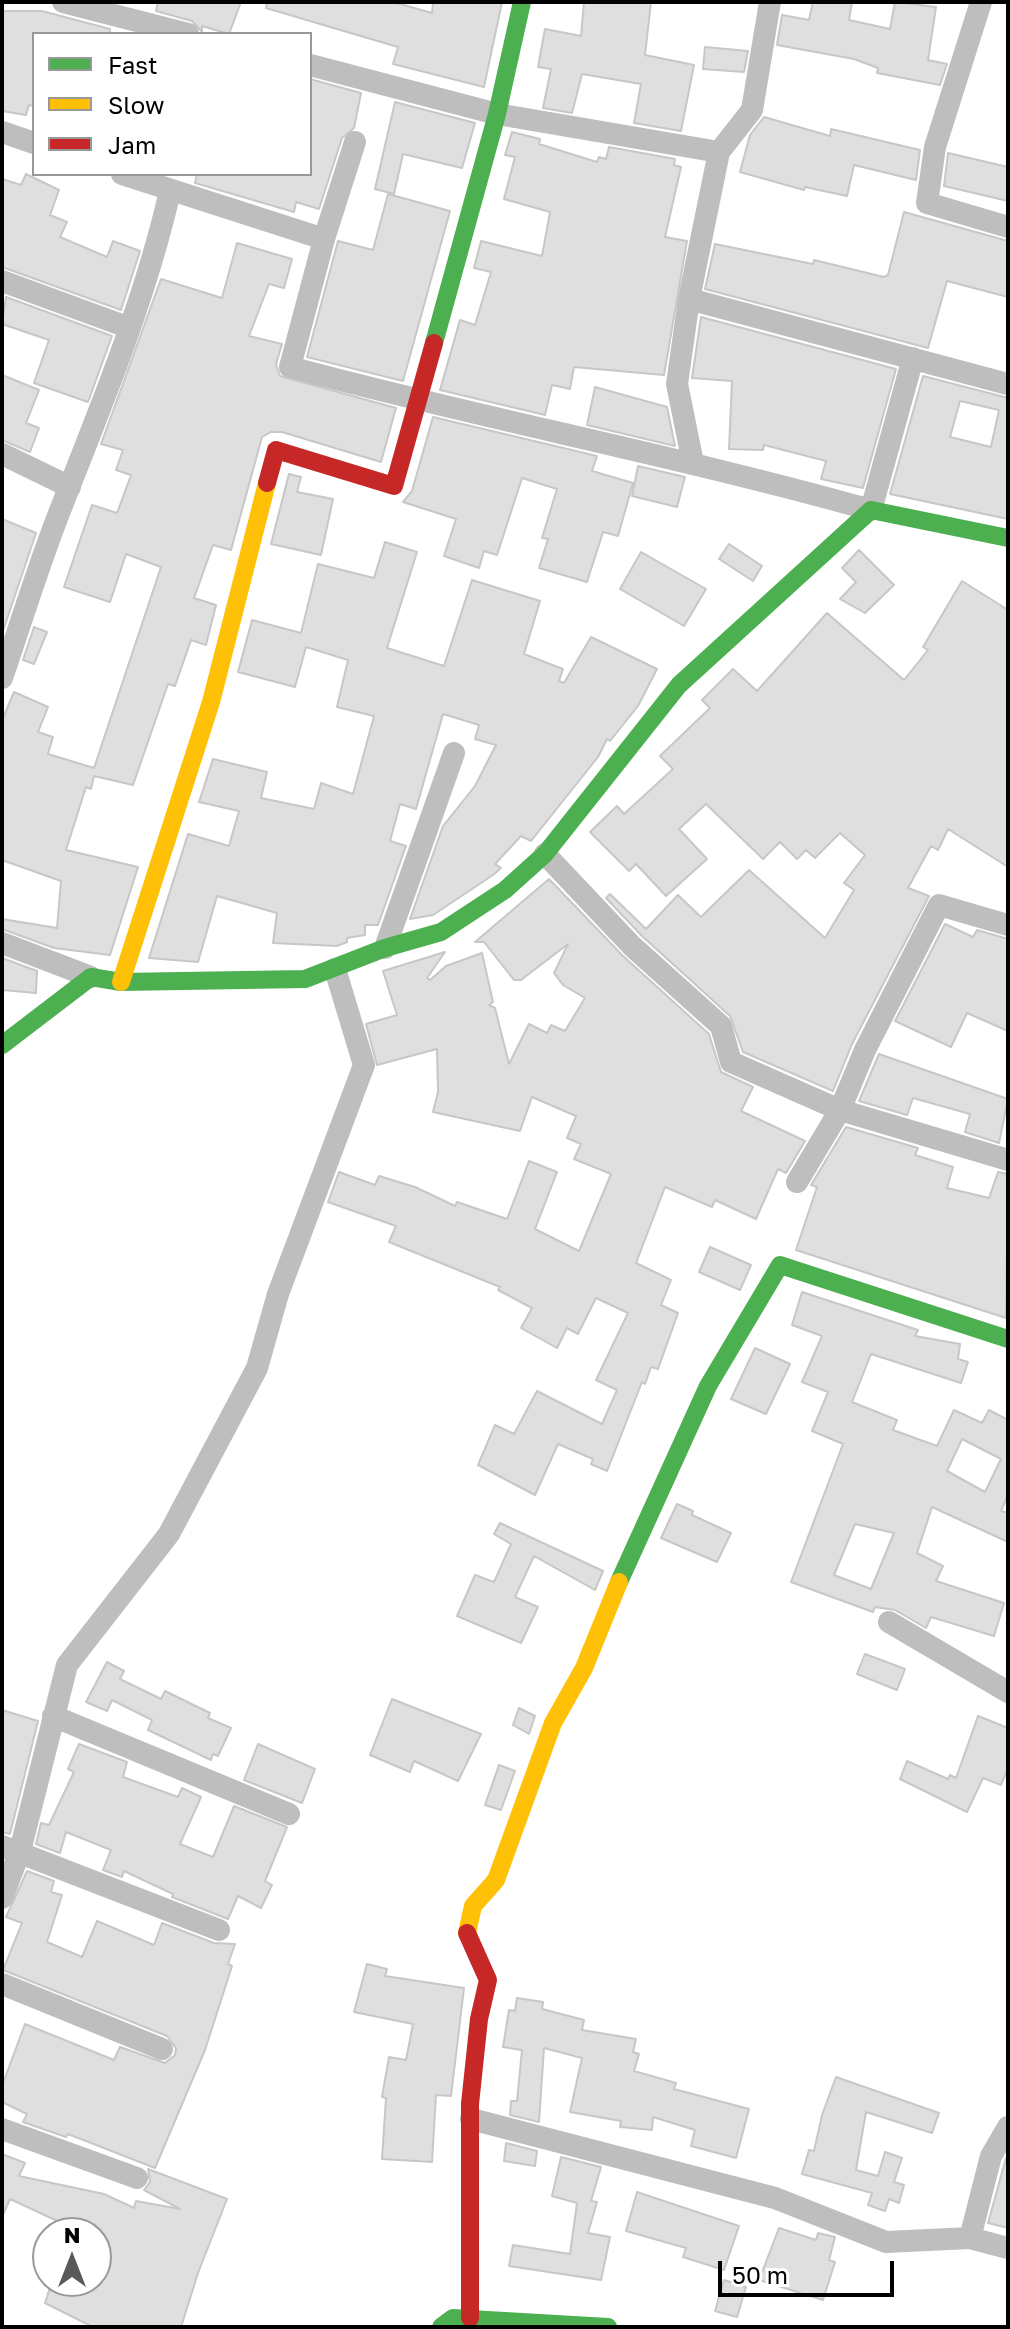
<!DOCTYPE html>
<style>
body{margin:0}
#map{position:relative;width:1010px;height:2329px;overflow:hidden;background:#fff;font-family:"Golos Text",sans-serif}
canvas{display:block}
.frame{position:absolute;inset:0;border:4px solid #000;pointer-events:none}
.legend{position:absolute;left:32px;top:32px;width:280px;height:144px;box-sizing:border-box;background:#fff;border:2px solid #999;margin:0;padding:10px 14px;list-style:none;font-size:24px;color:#000}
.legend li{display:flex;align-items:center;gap:16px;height:40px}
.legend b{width:40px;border:2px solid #999}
.north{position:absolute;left:32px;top:2217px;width:80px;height:80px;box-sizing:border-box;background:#fff;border:2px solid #999;border-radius:50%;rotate:0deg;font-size:22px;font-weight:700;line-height:32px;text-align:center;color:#000}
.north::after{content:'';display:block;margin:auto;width:28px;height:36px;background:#595959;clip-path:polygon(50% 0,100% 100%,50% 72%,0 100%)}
.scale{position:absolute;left:718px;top:2261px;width:176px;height:36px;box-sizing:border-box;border:4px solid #000;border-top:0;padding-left:10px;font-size:24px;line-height:28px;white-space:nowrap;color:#000;-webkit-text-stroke:6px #fff;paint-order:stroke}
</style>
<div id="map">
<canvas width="1010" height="2329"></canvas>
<div class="frame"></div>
<ul class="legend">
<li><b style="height:10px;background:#4caf50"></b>Fast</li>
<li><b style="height:10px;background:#ffc107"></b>Slow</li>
<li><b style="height:10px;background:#c62828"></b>Jam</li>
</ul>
<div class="north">N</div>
<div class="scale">50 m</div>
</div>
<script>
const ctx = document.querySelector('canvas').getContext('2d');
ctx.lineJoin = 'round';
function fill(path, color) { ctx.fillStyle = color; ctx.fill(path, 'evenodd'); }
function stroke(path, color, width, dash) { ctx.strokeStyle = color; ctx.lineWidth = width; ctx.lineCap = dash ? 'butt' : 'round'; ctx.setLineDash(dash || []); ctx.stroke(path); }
const building = new Path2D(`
 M158,2H241L229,34L202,26V32L192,21L156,11Z
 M267,2H393L432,13L433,2H502L484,87L393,64L398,47L266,8Z
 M584,2H651L645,55L694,65L681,131L634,123L641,84L582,74L572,113L543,108L551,69L538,67L545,29L581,36Z
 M813,2H852L849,20L890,29L895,2L936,7L928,60L947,64L940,85L877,73L878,68L854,59L777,45L782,15L809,20Z
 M2,11H42L110,29V34H34V106L29,105L26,115L2,111Z
 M705,47L748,51L744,72L703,69Z
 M310,79L361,93L354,128L342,138L319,209L296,202L294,212L195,183L197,174H310Z
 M395,102L475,123L462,168L403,154L394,194L375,189Z
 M764,117L830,136L831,129L920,150L916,180L854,165L847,196L805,187L804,190L740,172L750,135Z
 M512,132L540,139L539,144L597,162L599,157L606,159L609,147L675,159L674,165L681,167L665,237L687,241L664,375L574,367L570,389L552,385L545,415L440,390L460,320L475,325L491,272L474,268L481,241L542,256L550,212L504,199L515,157L505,155Z
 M948,153L1008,167V201L944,186Z
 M26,174L59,190L50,215L67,222L60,237L107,257L113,241L140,251L121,310L2,267V179L21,185Z
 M388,194L450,211L403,381L307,357L338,241L373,250Z
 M904,212L1008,241V297L947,281L928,348L705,289L715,244L813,264L814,260L884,277L888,275Z
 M237,243L292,259L284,288L269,284L249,336L282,344L276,364L280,376L396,408L381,462L282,432H271L262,437L231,550L213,545L194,598L216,605L206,645L191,640L175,686L168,684L133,785L94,776L91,789L86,787L66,850L138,867L110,955L54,948L2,929V919L57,928L61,881L2,860V721L14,692L48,707L38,732L53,737L48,754L94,768L161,567L126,554L110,602L64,587L92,505L117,513L131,475L116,470L123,450L101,444L161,279L222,298Z
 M6,297L112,336L88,402L34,383L49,340L2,324Z
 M701,317L896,369L863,488L821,479L826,461L764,445L763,450L729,449L732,381L692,378Z
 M2,375L39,390L26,423L39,428L30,452L2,440Z
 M923,376L1008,398V519L890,494ZM960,401L999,410L991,447L950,437Z
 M595,387L667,407L675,446L587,425Z
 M433,417L597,456L592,471L633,483L618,536L603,532L587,582L539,568L548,539L542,538L557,489L522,478L497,555L484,551L479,568L444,556L456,519L403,502L412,491Z
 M638,466L685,477L677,507L632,496Z
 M289,474L301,477L297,492L333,499L321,555L271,544Z
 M2,519L36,533L2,634Z
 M385,542L417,552L387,648L444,666L472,580L540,601L524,654L563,669L559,681L564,683L591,637L657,669L638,706L610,741L607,739L598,757L531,841L521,836L495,864L501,868L493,875L433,915L410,919L443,826L475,786L496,745L475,739L479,725L443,714L416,809L400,804L390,841L406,846L378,925H365V935L347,938V942L337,946L273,943L277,913L217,896L198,962L149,958L188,834L229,846L239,811L199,802L213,759L267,772L261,798L314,809L321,783L353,794L374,716L337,707L348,660L306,647L295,687L238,672L252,620L301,633L318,564L374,578Z
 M729,544L762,566L753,581L719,559Z
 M859,550L894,585L865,613L840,599L856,582L842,568Z
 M641,552L706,589L684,626L620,589Z
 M962,581L1008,610V867L948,829L938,850L931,846L908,888L929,896L852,1044L833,1091L743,1052L730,1016L642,936L606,898L610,894L646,929L678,895L701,917L749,870L825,938L854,890L844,883L865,855L840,833L815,858L806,850L797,859L780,842L763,859L706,804L679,829L707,859L666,896L636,864L629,871L590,832L617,806L624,814L673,769L660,756L710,708L702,700L733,669L757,691L827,613L904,680L928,650L923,647Z
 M34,627L47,632L34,664L23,660Z
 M549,879L623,956L709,1034L721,1072L753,1087L741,1111L805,1141L786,1173L778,1169L756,1219L715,1200L712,1207L665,1187L636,1263L671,1280L661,1305L678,1313L658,1369L651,1367L645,1384L642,1382L607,1471L591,1464L593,1459L558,1444L535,1495L478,1465L495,1425L514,1434L537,1391L602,1424L617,1390L596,1380L628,1313L596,1298L578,1334L567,1328L557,1348L521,1328L532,1308L498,1290L500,1287L389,1242L396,1226L328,1202L339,1172L375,1185L379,1176L415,1187L455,1206L457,1202L507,1219L529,1161L557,1172L535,1229L579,1251L611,1174L574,1159L581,1144L567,1138L576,1116L532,1097L520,1131L433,1112L438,1092L437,1049L377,1065L366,1024L397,1015L383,971L445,952L427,978L430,980L446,966L482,953L493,1002L489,1005L495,1008L509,1064L529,1024L547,1033L551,1025L565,1031L585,998L563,985L554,973L568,944L521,980H514L484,942H475Z
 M945,924L973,937L977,930L1008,939V1031L967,1013L951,1047L895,1021Z
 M2,958L37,971L36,993L2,990Z
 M879,1054L1008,1099L999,1143L965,1132L970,1114L913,1098L907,1115L859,1101Z
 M846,1127L918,1148L915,1155L953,1167L947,1188L989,1198L998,1172L1008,1174L1006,1318L796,1250L817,1187L811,1185Z
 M710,1247L751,1265L740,1290L699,1272Z
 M802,1292L918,1330L915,1336L960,1344L958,1359L968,1362L961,1383L871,1354L852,1402L897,1420L893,1430L937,1446L954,1410L982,1423L989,1410L1008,1420V1495L1001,1511L1008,1513V1542L932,1507L917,1553L943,1566L936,1581L1004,1603L994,1636L931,1617L926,1628L895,1610L875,1607L873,1612L791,1582L843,1444L812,1431L828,1392L802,1382L822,1336L792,1325ZM962,1439L1001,1459L985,1492L947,1471ZM855,1524L894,1533L871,1589L834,1575Z
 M755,1348L790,1364L766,1414L731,1399Z
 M677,1504L693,1511L692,1515L731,1533L717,1562L661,1538Z
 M500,1523L603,1571L595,1590L534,1556L515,1597L538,1607L521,1643L457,1616L475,1575L494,1582L511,1544L494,1534Z
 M865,1654L905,1669L897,1690L857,1674Z
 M107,1662L124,1671L120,1679L161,1699L165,1691L210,1713L208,1718L231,1728L218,1756L213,1754L211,1760L148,1730L152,1720L112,1700L107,1711L86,1702Z
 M392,1699L481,1734L458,1781L414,1761L410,1772L370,1755Z
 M519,1708L535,1716L529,1734L513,1725Z
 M2,1710L38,1721L10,1834L2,1832Z
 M978,1716L1008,1728V1768L1001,1785L983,1778L967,1812L900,1779L907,1761L948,1779L950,1775L956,1778Z
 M79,1744L127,1762L123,1777L178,1797L182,1788L201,1797L180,1844L213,1857L234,1806L287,1827L265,1881L272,1885L261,1908L238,1896L228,1919L172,1897L173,1894L124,1871L122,1877L103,1870L111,1850L66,1832L60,1853L36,1844L41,1823L49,1825L74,1772L68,1769Z
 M258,1744L315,1769L302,1803L244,1780Z
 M499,1765L515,1771L501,1810L485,1805Z
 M27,1871L54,1881L51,1892L62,1895L47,1942L82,1957L97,1921L154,1945L162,1923L214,1943L235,1944L228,1964L232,1966L205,2050L155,2168L68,2134L66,2137L23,2122L27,2114L2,2102V2086L25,2024L114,2060L120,2047L165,2063L175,2055L176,2048L167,2036L3,1970L22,1923L6,1917Z
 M367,1964L387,1969L385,1976L464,1988L451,2096L436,2095L432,2162L382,2159L386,2098L382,2097L389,2057L406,2060L413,2024L354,2012Z
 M517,1998L543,2002L542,2009L584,2020L582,2030L636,2039L633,2052L639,2054L634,2071L676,2083L674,2089L749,2109L736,2158L691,2146L695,2130L653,2117L652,2130L620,2127L621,2121L570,2112L582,2058L544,2048L539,2122L510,2115L511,2101H517L522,2050L503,2047L509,2010L515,2011Z
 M836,2077L939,2113L932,2133L866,2112L856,2170L878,2176L885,2152L902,2158L894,2182L904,2185L899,2203L889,2199L885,2211L868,2205L872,2193L802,2174L809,2150L814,2151L822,2115Z
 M506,2143L537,2151L535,2166L504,2161Z
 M2,2154L25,2163L19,2176L104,2194L134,2208L136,2201L180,2209L144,2190L150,2182L148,2169L227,2199L198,2273L181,2327H93L45,2303L52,2281H96V2233L67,2220L66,2225L10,2199L2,2217Z
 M561,2157L601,2167L591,2201L597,2202L588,2233L610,2237L601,2280L509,2266L513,2245L570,2254L577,2203L552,2196Z
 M1006,2158H1008V2228L988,2223Z
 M637,2192L739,2226L724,2270L683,2257L686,2248L626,2231Z
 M779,2228L816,2240L818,2233L835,2237L829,2260L835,2262L823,2300L759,2280Z
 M724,2280L746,2287L737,2317L715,2311Z`);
const street = new Path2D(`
 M63,2L188,34
 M981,2L935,147L927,203L1008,227
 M310,65L497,114L719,152L752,110L770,2
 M2,132L34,143
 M355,142L324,239L290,367C483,419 679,456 871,510L913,358
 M122,174L324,239
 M2,281L130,328
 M689,299L1008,384
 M2,454L70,487
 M693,463L677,384L689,299L719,152
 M2,678C20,626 36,573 56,521C98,413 144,305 170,191
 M545,854L632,946L721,1026L731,1062L840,1110L1008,1160
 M2,943L91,977
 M385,948L454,753
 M797,1182L840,1110L865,1050L939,905L1008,925
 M889,1622L1008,1692
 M53,1716L289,1814
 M2,1846L219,1930
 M2,1898L20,1851L67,1665L169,1534L257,1368L278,1294L364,1065L335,969
 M2,1984L162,2049
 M471,2119L775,2198L886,2242L970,2238L1008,2248
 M2,2129L137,2178
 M970,2238L991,2156L1008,2127`);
const fast = new Path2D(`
 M434,343L497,114L522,2
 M2,1045L91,977L121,982L305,979L385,948L441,932L505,890L545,854L679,685L871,510L1008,538
 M619,1582L708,1386L780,1265L1008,1339
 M441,2327L453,2318L608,2327`);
const slow = new Path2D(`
 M121,982L211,702L267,483
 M467,1933L473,1906L496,1880L553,1723L584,1668L619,1582`);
const jam = new Path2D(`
 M267,483L276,450L394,486L434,343
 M467,1933L488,1980L479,2019L470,2104V2318`);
fill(building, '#dfdfdf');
stroke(building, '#c7c7c7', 2);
stroke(street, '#bebebe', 22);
stroke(fast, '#4caf50', 18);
stroke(slow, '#ffc107', 18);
stroke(jam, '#c62828', 18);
</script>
